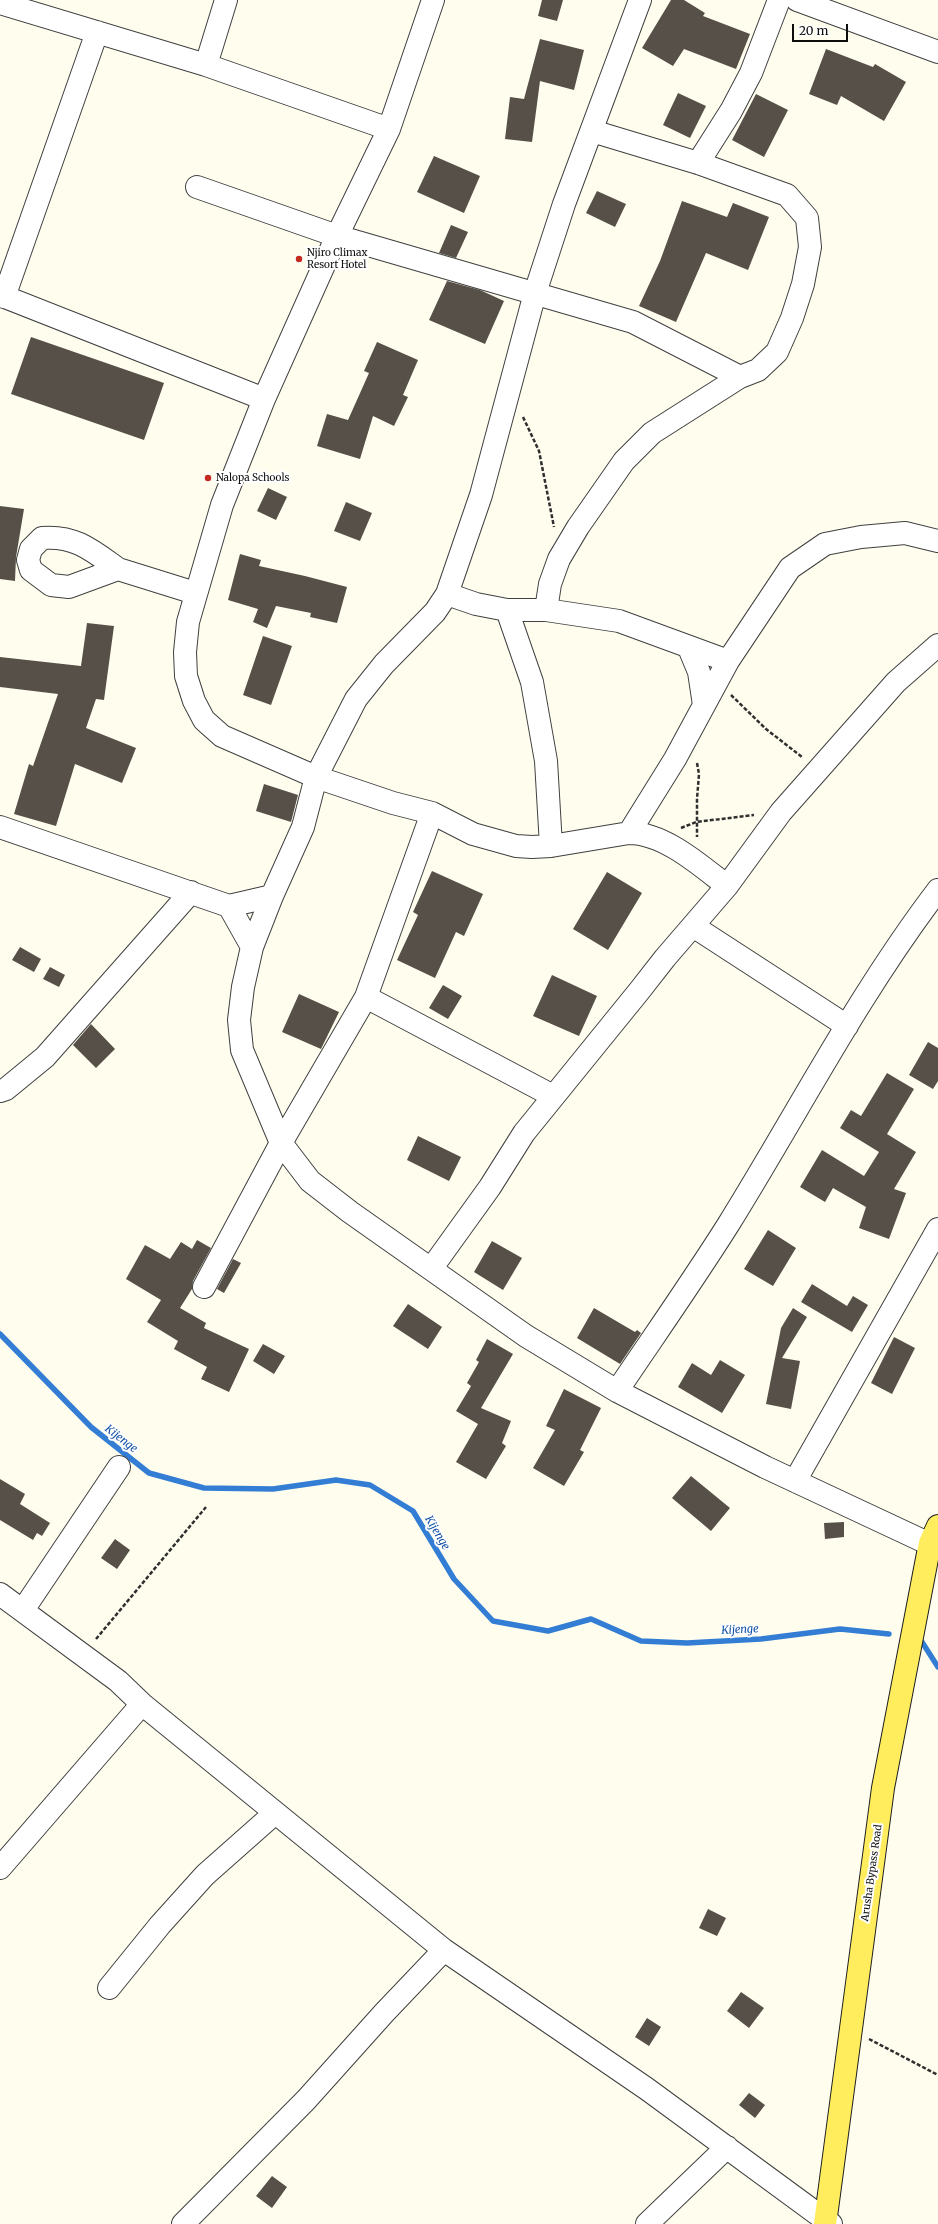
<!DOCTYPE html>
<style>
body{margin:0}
#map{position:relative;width:938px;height:2224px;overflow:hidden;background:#fffeee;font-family:Merriweather,serif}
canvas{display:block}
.scale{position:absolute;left:792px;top:24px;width:56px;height:18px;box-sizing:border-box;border:2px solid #0d0d0d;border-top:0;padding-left:5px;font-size:12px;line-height:14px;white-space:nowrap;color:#0d0d0d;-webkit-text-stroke:3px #fff;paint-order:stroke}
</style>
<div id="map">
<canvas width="938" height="2224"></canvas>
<div class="scale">20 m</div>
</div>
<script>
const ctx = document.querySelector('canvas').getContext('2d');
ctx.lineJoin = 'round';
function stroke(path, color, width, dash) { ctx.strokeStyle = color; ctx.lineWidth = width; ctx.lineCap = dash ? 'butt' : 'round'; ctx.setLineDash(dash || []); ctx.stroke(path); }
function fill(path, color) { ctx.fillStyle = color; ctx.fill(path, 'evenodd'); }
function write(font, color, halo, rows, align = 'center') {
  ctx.font = font + ' Merriweather,serif'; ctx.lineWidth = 4; ctx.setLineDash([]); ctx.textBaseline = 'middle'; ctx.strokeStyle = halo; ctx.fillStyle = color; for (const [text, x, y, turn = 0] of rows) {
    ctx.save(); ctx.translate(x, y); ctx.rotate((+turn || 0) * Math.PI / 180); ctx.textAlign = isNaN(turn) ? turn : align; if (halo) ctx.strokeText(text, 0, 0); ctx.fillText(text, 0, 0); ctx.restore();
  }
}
const stream = new Path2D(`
 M0,1334L91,1427L149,1473L204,1488L273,1489L336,1480L370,1485L413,1511L454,1579L493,1621L548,1631L591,1619L641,1641L687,1643L761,1639L840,1629L889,1634
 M922,1642L938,1667`);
const building = new Path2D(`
 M542,0H563L557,21L538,16Z
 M671,0H684L705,13L703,16L750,34L736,69L684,49L673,66L642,48Z
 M540,39L584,50L574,90L540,81L532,142L505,139L510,97L524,99Z
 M826,49L873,67L875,64L906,82L884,121L841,96L837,105L809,94Z
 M678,93L706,106L690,138L663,125Z
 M756,94L788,110L764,157L732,140Z
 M434,156L480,176L464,213L417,192Z
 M597,191L626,204L615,227L586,213Z
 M682,201L727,217L733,203L769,217L748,270L706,253L676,322L639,306L660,261Z
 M451,225L468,232L456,258L439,253Z
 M447,281L480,290L504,301L485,344L429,320Z
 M31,337L164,383L144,440L11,394Z
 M377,342L418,360L403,395L408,397L394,426L373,416L360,459L317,446L327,414L348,420L369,373L364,371Z
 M268,488L287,497L276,520L257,511Z
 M346,502L372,513L360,541L334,531Z
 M0,506L24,509L16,557L15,581L0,579Z
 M240,554L261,560L259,566L305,576L347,587L337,623L310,617L311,613L276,606L267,628L253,622L258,609L228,600Z
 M87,623L114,626L104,700L96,699L86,728L136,748L122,783L75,764L56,826L14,814L29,764L33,766L58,694L0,687V657L81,666Z
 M263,636L292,646L271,705L243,695Z
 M264,784L298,795L291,822L256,811Z
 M432,871L483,894L464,936L456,932L435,978L397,960L418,915L413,912Z
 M607,872L642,893L608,950L573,929Z
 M20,947L41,959L34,972L12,960Z
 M50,967L65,975L59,987L43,979Z
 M552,975L597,996L579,1036L533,1016Z
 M443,985L462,996L448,1019L429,1008Z
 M299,994L339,1012L321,1049L282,1032Z
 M91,1024L115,1049L96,1068L73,1045Z
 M928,1042L938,1048V1081L933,1089L909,1075Z
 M887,1073L914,1089L887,1134L916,1152L894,1189L906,1193L889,1239L859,1228L866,1207L833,1188L825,1202L800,1187L822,1150L864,1176L879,1152L840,1128L851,1110L861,1116Z
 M418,1136L461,1157L449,1181L407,1160Z
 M768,1230L796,1248L773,1286L744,1269Z
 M197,1240L211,1248L193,1281L192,1289L180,1308L206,1323L204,1328L249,1349L229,1392L201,1379L207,1367L174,1349L178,1341L147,1322L161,1300L126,1279L145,1245L170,1259L181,1242L192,1249Z
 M492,1241L522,1258L503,1290L474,1272Z
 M233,1259L241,1263L224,1293L217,1289Z
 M812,1284L847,1306L853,1296L868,1305L852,1332L801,1302Z
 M408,1304L442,1327L428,1349L393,1326Z
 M594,1308L635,1332L637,1330L641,1333L620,1364L577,1338Z
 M793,1308L807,1317L782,1358L800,1361L791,1409L766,1404L781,1328Z
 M894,1337L915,1348L892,1394L871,1383Z
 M487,1339L513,1354L481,1408L511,1421L502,1443L506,1446L486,1479L456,1462L478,1424L456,1411L471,1386L467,1383L479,1362L476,1360Z
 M263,1344L285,1356L274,1374L253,1361Z
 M720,1360L745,1375L722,1413L678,1387L692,1363L711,1375Z
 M564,1389L601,1408L580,1450L584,1452L564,1486L533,1468L555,1430L546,1426Z
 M691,1476L730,1508L711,1531L672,1498Z
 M0,1479L25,1494L20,1504L50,1523L42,1536L37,1533L33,1540L0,1520Z
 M844,1522V1537L825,1539L824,1523Z
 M115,1539L130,1550L117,1569L101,1558Z
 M708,1909L726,1918L717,1936L699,1928Z
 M741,1992L764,2008L749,2028L727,2011Z
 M647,2018L661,2027L649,2046L635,2037Z
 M749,2093L765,2105L755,2118L739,2105Z
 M272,2176L287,2187L272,2208L256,2196Z`);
const path = new Path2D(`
 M523,417L539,451L554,527
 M731,695L766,729L802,757
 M697,763L699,774L697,799V837
 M681,828L696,822L754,815
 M96,1639L206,1507
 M869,2039L938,2075`);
const minor = new Path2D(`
 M433,0L389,129L337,236L264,399L222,505L188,622L185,652L186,676L194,701L204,720L222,736L316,777L393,803L432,813L473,834L516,846L532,847L551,846L629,833C664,833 700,865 727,886
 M640,0L564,204L535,293L481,495L447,594L435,612L384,664L356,699L316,777L303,827L272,896L252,947L243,987L239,1020L242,1050L281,1143L310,1181L350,1212L526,1336L617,1391L765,1467L938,1548
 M797,0L938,52
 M0,3L206,65L389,129
 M206,65L226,0
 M698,163L731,111L751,73L779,0
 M197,187L337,236L633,322L740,377
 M0,295L264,399
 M4,297L97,32
 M118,569C93,551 75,535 42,538L31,549L28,560L31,570L51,585L69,587L118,569L195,593
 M447,594L476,604L507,610H546L619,621L728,661
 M507,610L532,682L546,761L551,846
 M546,610L550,584L559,559L578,527L624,461L652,433L740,377L758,370L777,352L792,318L803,284L810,247L807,218L787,195L698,163L592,131
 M689,648L699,672L704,705
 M0,827L229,906L272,896
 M629,833L675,759L728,661L790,568L825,544L861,537L905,533L938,541
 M229,906L252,947
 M693,926L847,1026
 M366,997L553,1096
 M0,1091L6,1089L45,1057L191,892
 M431,1269L490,1187L524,1133L640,990L665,958L727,886L781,812L896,682L938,645
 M204,1287L281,1143L366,997L432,813
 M617,1391C654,1336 692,1282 728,1225C797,1114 858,995 938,890
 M795,1481L938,1229
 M0,1594L118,1681L142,1704L444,1950L647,2089L831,2224
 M23,1610L119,1467
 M0,1868L142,1704
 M109,1988L160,1925L205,1875L275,1813
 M183,2224L306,2100L384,2013L444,1950
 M647,2224L727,2147`);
const major = new Path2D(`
 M825,2224L883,1788L930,1543L938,1526`);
const markers = [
 [299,259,4,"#c42d1e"],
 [208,478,4,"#c42d1e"]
];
const poiNames = [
 ["Njiro Climax",307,253],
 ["Resort Hotel",307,265],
 ["Nalopa Schools",216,478]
];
const streetNames = [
 ["Arusha Bypass Road",872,1873,-82]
];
const waterNames = [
 ["Kijenge",121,1439,38],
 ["Kijenge",437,1533,59],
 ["Kijenge",740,1630,-3]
];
stroke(stream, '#337ed4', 5.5);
fill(building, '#575049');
stroke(minor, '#404040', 24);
stroke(major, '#1e1e1e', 24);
stroke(path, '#2f2f2f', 2.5, [4, 2]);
stroke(minor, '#fff', 22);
stroke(major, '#ffed5e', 22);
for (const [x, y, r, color] of markers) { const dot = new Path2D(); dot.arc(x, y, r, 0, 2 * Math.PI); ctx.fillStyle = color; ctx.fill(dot); stroke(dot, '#fff', 1.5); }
write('10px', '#0d0d0d', '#fff', poiNames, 'left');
write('10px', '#0d0d0d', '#fff', streetNames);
write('italic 11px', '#1050a5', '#fff', waterNames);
</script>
